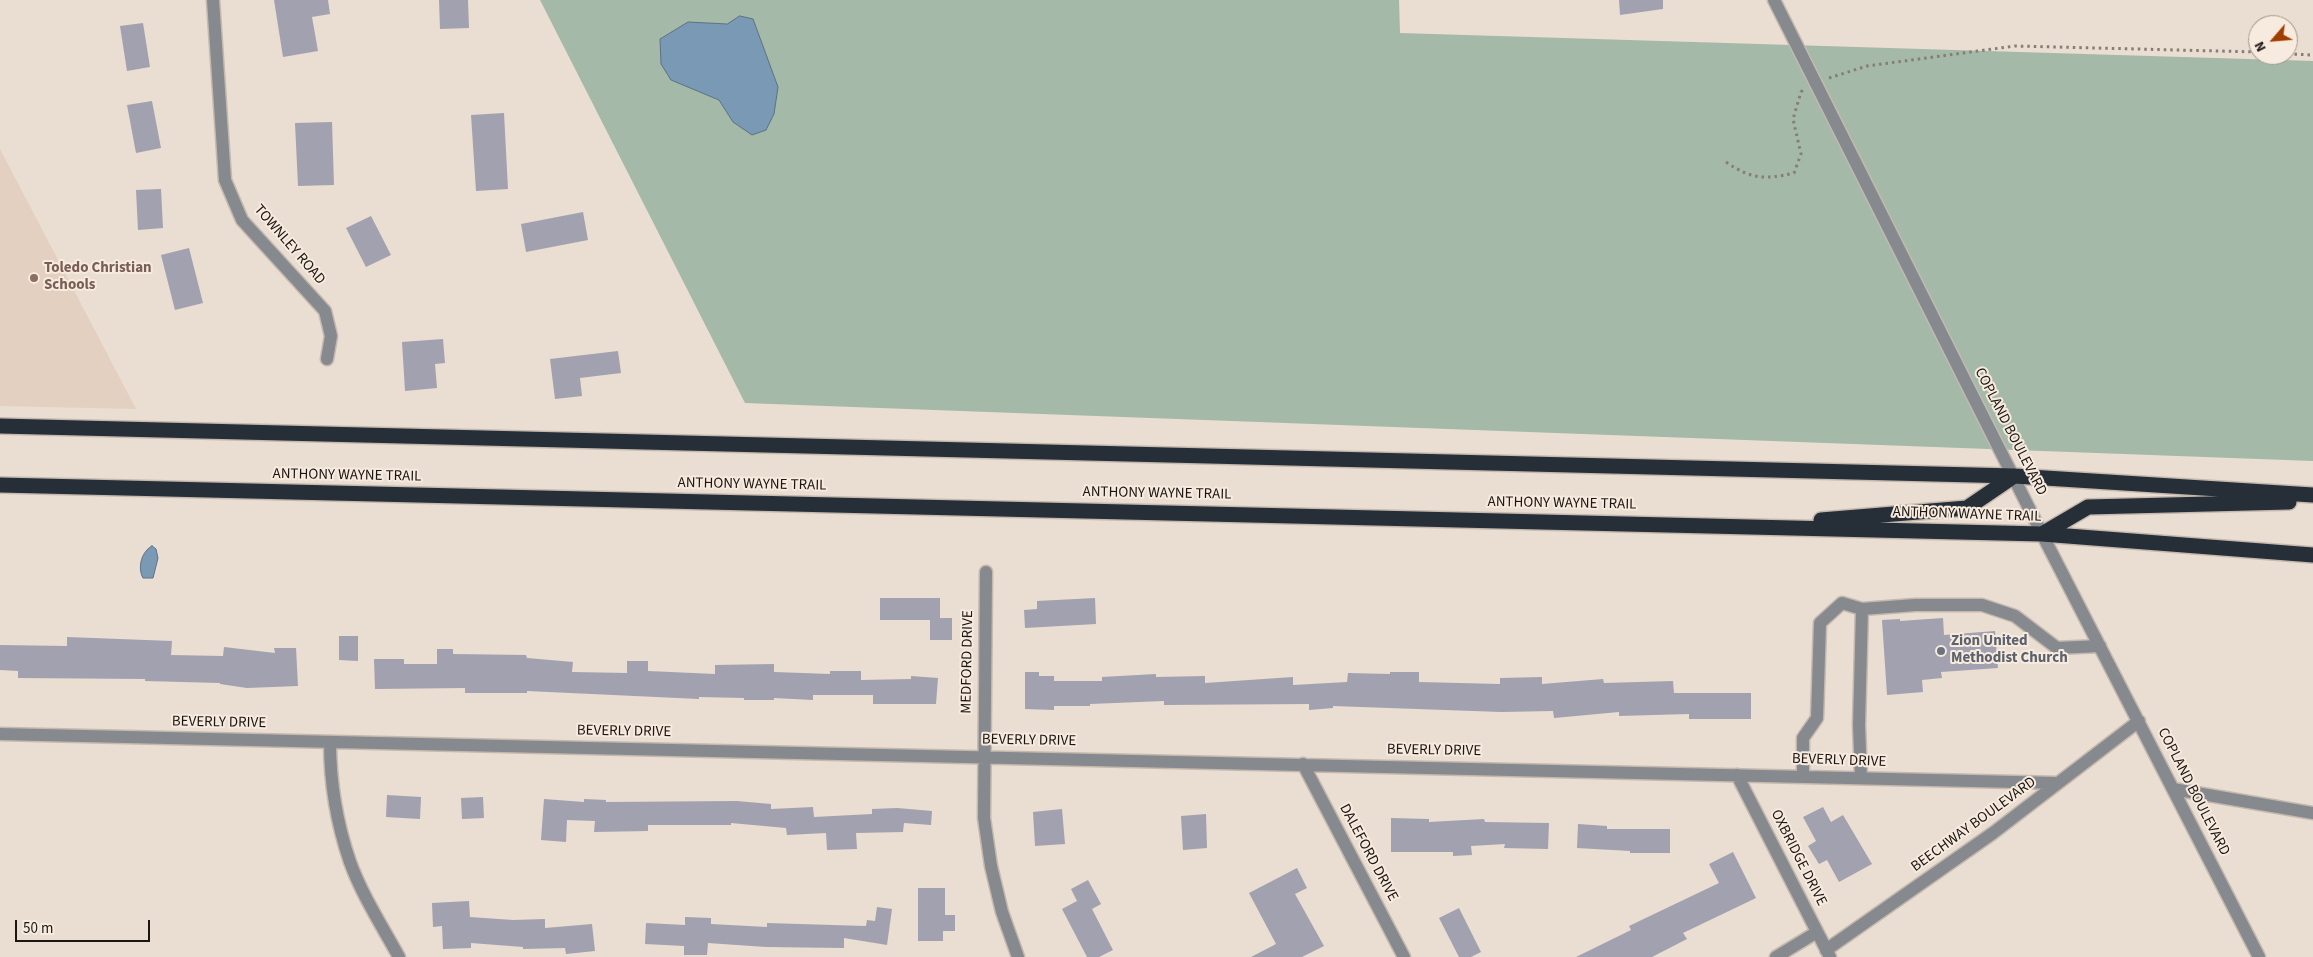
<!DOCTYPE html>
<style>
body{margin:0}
#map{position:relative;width:2313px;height:957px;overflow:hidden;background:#eaddd1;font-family:"Source Sans 3",sans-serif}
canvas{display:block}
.north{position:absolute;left:2248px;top:15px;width:50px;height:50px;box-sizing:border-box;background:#f7eade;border:1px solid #9f958c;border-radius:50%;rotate:243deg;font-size:14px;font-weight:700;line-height:20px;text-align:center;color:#1b1612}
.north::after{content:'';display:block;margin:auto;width:18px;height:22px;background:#a03e00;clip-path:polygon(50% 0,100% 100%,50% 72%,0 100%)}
.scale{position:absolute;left:15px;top:920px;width:135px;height:22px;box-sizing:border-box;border:2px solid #1b1612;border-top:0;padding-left:6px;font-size:15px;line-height:18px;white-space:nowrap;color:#1b1612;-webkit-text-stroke:4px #f7eade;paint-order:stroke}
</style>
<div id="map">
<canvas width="2313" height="957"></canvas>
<div class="north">N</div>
<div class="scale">50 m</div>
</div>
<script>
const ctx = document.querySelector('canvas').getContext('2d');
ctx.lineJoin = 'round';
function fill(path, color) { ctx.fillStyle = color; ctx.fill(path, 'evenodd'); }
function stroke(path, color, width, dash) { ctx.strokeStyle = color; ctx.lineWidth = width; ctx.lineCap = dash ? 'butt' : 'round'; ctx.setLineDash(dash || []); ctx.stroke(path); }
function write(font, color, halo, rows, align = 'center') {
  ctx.font = font + ' "Source Sans 3",sans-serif'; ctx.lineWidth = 4; ctx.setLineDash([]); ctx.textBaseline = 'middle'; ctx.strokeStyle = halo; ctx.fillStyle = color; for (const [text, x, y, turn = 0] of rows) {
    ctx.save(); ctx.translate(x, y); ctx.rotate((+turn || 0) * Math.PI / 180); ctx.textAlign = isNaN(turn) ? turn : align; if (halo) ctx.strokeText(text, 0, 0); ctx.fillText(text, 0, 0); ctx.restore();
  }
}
const built = new Path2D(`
 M0,149L136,409L0,406Z`);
const green = new Path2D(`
 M540,0H1399L1400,33L2313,61V461L745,403Z`);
const water = new Path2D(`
 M740,16L753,19L778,87L774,114L766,130L752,135L733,122L719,100L671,80L661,64L660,39L688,22L727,24Z
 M152,546L156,549L158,558L153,578H143C137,567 142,551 152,546Z`);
const building = new Path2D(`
 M274,0H328L330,14L312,17L318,51L283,57Z
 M439,0H468L469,28L440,29Z
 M1619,0H1663V9L1620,15Z
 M143,23L150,67L127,71L120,26Z
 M152,101L161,148L136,153L127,105Z
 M504,113L508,189L476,191L471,115Z
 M332,122L334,185L298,186L295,123Z
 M161,189L163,228L138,230L136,190Z
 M583,212L588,240L526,252L521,224Z
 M371,216L391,255L366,267L346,228Z
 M189,248L203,303L175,310L161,255Z
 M443,339L445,363L435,364L437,388L405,391L402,342Z
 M618,351L621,373L580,378L582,396L555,399L550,359Z
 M880,598H940V618H952V640H930V620H880Z
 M1095,598L1096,624L1025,628L1024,610L1037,609V601Z
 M1943,618L1944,635L1995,631L1998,668L1941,672L1942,678L1922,680L1923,692L1887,695L1882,620L1900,619V621Z
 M339,636H358V661L339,660Z
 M67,637L172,641L171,655L223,656L224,647L275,653L274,648H296L298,686L247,688L220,684V683L145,681V679L18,678V671L0,670V645L67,646Z
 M437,649H453V654L526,655L527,658L573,662L572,672L627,673V661H648V671L715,674V665L774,664V672L830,674V671H861V680L911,679V676L938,678L936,704H873V695H813V700L774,698V700H744V698L699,697V699L527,691V693H465V688L375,689L374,659H404V664H437Z
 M1025,672H1039V676H1054V681H1102V677L1156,674V677L1205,676V683L1293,677V685L1347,682L1348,673L1390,674V672H1419V682L1500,684V678L1542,677V684L1603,679L1604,683L1673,681L1674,693H1751V719H1689V714L1619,716V712L1554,718L1553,711L1501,712L1333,706V708L1309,710V704L1164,705V701L1090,704V706H1054V710L1025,709Z
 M387,795L421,797L420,819L386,817Z
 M483,797L484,818L462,819L461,798Z
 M544,799L584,802V799L606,800V802L737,801L771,804V809L813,807L814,817L872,814V809L897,808L932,811L931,825L904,823L903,832L856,833L857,849L827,850L826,833L787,835L786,828L731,823V825H648V831L594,832L595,821L567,820L566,842L541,840Z
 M1823,807L1831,822L1843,815L1872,864L1839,882L1827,860L1819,864L1808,846L1816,841L1803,817Z
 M1062,809L1065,844L1035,846L1033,812Z
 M1206,814L1207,848L1183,850L1181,816Z
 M1391,818L1429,819V822L1484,819L1485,822L1549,823L1548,849L1504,848L1505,844L1471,846L1472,855L1453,856V852H1391Z
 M1578,824L1607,826V829H1670V853H1630V851L1577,848Z
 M1733,852L1756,898L1683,933L1687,939L1652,957H1576L1631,930L1629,926L1719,883L1709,864Z
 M1297,868L1307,888L1295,894L1324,946L1302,957H1251L1276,944L1249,893Z
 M1088,880L1101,904L1092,909L1113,950L1099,957H1087L1062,909L1077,901L1071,889Z
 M918,888H945V915H955V931H943V941H918Z
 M469,901L470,917L513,920L545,919V928L592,924L595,951L566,954L565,948L523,949V947L471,943V948L443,949L442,926L433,927L432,903Z
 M877,907L892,909L887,945L844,938V948L766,947L708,943L707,955H684V946L645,944L646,923L685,925V917L711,918V924L767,927V923L866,926L867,920L875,921Z
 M1459,908L1481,952L1471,957H1459L1439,918Z`);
const path = new Path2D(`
 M2288,54L2313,55
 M1829,78L1867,66L2015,46L2258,52
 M1726,162C1751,179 1764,180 1794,173L1801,154L1793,119L1801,92L1803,90`);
const minor = new Path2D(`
 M213,0L225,180L242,220L325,311L331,336L327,359
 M1774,0L2042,534L2259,957
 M986,572L984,818L991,866L1002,912L1018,957
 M1862,609L1915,605H1982L2015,616L2057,648L2100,646
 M0,734L2057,783
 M330,742C330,782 337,824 350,862C362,895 382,926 399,957
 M1303,764L1404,957
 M1737,775L1830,957
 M1803,776V738L1817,718L1820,623L1842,603L1862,609L1859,725L1861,778
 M2173,789L2313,813
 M1826,950L1993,833L2139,721
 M1776,957L1817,932`);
const highway = new Path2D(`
 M0,426L2014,476L2313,495
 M0,485L2042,534L2313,555
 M1821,520L1967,508L2014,476
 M2042,534L2088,507L2289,502`);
const markers = [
 [34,278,5,"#8d6e63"],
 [1941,651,5,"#6b7280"]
];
const streetNames = [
 ["TOWNLEY ROAD",289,245,49],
 ["COPLAND BOULEVARD",2010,432,63],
 ["ANTHONY WAYNE TRAIL",347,476,1],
 ["ANTHONY WAYNE TRAIL",752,485,1],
 ["ANTHONY WAYNE TRAIL",1157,494,1],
 ["ANTHONY WAYNE TRAIL",1562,504,1],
 ["ANTHONY WAYNE TRAIL",1967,515,2],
 ["MEDFORD DRIVE",968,662,-89],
 ["BEVERLY DRIVE",219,723,1],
 ["BEVERLY DRIVE",624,732,1],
 ["BEVERLY DRIVE",1029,741,1],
 ["BEVERLY DRIVE",1434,751,1],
 ["BEVERLY DRIVE",1839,761,2],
 ["COPLAND BOULEVARD",2193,792,63],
 ["BEECHWAY BOULEVARD",1974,825,-36],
 ["DALEFORD DRIVE",1368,853,62],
 ["OXBRIDGE DRIVE",1798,858,63]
];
const educationNames = [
 ["Toledo Christian",44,269],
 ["Schools",44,286]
];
const worshipNames = [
 ["Zion United",1951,642],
 ["Methodist Church",1951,659]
];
fill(built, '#e4d0c0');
fill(green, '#a4b9a7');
fill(water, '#7999b5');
stroke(water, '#5d7284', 1);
fill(building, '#a2a1b0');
stroke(minor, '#c5b9af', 15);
stroke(highway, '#c5b9af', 18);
stroke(path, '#867d74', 3, [2.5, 4]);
stroke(minor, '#868a8f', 12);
stroke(highway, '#262e38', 15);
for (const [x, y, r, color] of markers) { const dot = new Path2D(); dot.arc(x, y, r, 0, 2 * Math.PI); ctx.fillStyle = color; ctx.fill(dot); stroke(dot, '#f7eade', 2); }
write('15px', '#1b1612', '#f7eade', streetNames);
write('bold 15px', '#785e54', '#f7eade', educationNames, 'left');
write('bold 15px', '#5b616d', '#f7eade', worshipNames, 'left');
</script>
